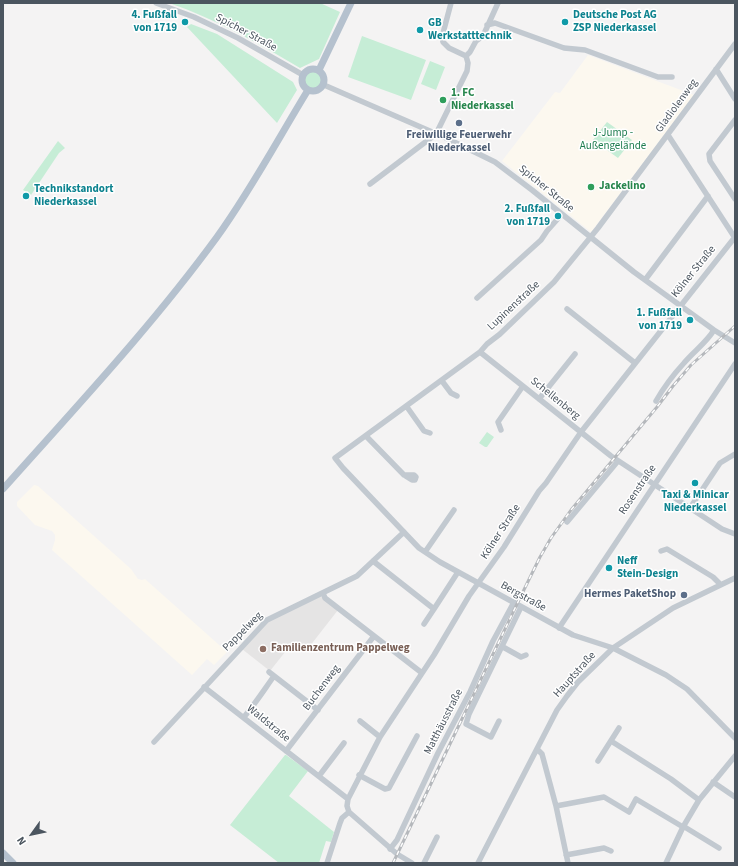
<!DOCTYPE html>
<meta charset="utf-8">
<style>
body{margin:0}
#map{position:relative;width:738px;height:866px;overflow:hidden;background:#f4f3f3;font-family:"Source Sans 3",sans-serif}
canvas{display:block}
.frame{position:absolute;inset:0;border:4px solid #4b555f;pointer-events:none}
.north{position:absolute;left:12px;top:814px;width:40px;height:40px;-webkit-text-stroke:3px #fff;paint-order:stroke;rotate:237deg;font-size:11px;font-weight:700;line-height:16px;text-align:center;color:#4b555f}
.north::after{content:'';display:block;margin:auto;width:14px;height:18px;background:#4b555f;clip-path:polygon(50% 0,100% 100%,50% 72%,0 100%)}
</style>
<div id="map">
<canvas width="738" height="866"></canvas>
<div class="frame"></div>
<div class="north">N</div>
</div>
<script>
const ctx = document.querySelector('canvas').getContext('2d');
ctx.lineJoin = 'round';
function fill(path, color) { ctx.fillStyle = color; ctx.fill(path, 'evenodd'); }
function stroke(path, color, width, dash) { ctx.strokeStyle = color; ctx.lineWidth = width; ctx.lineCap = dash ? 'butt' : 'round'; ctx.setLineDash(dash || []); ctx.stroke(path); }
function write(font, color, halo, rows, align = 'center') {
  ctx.font = font + ' "Source Sans 3",sans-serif'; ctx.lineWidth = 3; ctx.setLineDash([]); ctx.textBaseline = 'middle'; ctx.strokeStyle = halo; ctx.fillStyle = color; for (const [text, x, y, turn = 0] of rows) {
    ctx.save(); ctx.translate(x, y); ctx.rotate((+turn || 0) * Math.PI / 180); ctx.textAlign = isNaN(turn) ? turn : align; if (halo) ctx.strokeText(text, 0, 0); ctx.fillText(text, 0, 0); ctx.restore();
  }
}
const commercial = new Path2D(`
 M588,55L694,95L591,232L502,161L555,92L560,93Z
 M34,485L38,486L131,569L138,579L142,580L145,579L227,652L214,665L207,659L192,675L52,550L55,540V535L52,531L35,525L17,506V502Z`);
const education = new Path2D(`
 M320,596L338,610L306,651L293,642L270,671L242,649L268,621Z`);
const green = new Path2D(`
 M169,3H320L340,12L319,59L300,68C258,43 216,19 169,3Z
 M191,24L217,34L293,82L297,90L277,123L187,27Z
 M362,36L426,60L411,100L348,77Z
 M430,61L445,67L436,90L421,84Z
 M304 80a9 9 0 1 1 18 0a9 9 0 1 1-18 0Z
 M607,122L632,140L618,158L593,140Z
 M58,141L65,148L59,153L31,195L23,190Z
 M487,432L494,437L487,447H485L479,443Z
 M285,755H286L308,771L289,796L334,832L331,842L326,841L319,863H279L230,825Z`);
const minor = new Path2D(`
 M156,3L194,17L238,38L303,75
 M451,3L442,37L443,42L449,48L466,56
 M487,25L495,23L564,48L585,50L658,77H672
 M735,44L598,228L571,261L554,282L500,334L487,344L480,352L335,458L343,468L419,548L440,562L573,635L613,648L666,675L687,689L735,738
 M466,56L470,52L476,41L483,36L498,3
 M716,69L735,99
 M324,85L446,138L495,162L532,190L634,272L714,330L735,343
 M735,120L709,154L710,161L735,199
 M668,135L735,238
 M370,184L436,134L467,71L468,63L466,56
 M645,280L708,196
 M477,298L541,240L547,231L562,214
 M567,309L635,363
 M480,352L611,456L722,529L735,534
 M442,381L451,393L457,396
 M539,399L575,354
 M656,401C664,387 673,375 684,363C694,351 706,343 714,330
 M407,407L424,431L430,433
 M501,430L498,422L523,386
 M366,436L404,475L412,480H415L416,477L414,475H404
 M690,508L720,463L735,454
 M567,522L618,461
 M661,551L667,549L713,577L720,584
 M425,552L454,510
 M373,561L434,609L458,572
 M323,593L325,598L422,673
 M424,624L434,609
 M559,628L735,364
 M503,647L521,657L526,655
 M269,672L318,710
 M204,687L348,799
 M244,717C255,704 264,690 274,676
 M360,721L380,737
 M499,721L491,737L466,724L469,714L521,607
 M611,741L671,779L699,800
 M154,742L267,620L357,576L404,532
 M537,749L542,754L556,806L568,863
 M286,751L374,636
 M598,761L619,728
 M359,775L385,789L389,788L417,736
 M319,776L344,743
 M713,782L735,797
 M556,806L604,797L629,812L636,799L683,827
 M349,812L347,806L348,799L380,737L434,655L469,596L504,547L539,491L546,483L581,432L735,237
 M349,812L397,854L412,863
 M683,826L719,848
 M390,849L397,840L438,753L470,692L493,641L514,602
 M566,855L604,848L611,851
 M327,863L340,823L342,818L349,812
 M424,863L437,837
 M478,863L557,710L567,696L578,682L613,648L673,608L735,578
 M666,863L683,827L699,800L735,756`);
const major = new Path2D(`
 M302 80a11 11 0 1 1 22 0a11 11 0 1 1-22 0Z
 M319,70L351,3
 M3,489C76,407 152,326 217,237C251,190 278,139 308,90
 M3,853L13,863`);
const rail = new Path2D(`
 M393,863L517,604L540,557L551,538L571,510L657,407L673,386L691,365L735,326`);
const markers = [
 [185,22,4,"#0f9aa8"],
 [565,22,4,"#0f9aa8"],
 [420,30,4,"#0f9aa8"],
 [443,100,4,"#2e9e5b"],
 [459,123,4,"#5c6f8a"],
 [591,187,4,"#2e9e5b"],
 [26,196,4,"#0f9aa8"],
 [558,216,4,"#0f9aa8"],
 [690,320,4,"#0f9aa8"],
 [695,483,4,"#0f9aa8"],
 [609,568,4,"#0f9aa8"],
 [684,595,4,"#5c6f8a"],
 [263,649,4,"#8d6e63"]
];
const cultureNames = [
 ["4. Fußfall",177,16,"right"],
 ["von 1719",177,29,"right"],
 ["Deutsche Post AG",573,16],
 ["ZSP Niederkassel",573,29],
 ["GB",428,24],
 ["Werkstatttechnik",428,37],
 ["Technikstandort",34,190],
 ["Niederkassel",34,203],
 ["2. Fußfall",550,210,"right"],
 ["von 1719",550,223,"right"],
 ["1. Fußfall",682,314,"right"],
 ["von 1719",682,327,"right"],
 ["Taxi & Minicar",695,496,"center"],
 ["Niederkassel",695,509,"center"],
 ["Neff",617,562],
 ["Stein-Design",617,575]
];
const streetNames = [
 ["Spicher Straße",246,33,28],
 ["Gladiolenweg",677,106,-54],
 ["Spicher Straße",546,189,39],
 ["Kölner Straße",694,272,-51],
 ["Lupinenstraße",514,306,-43],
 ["Schellenberg",555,399,39],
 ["Rosenstraße",638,490,-56],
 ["Kölner Straße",501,532,-57],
 ["Bergstraße",523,597,29],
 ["Pappelweg",243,632,-45],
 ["Hauptstraße",575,675,-48],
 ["Buchenweg",322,688,-53],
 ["Matthäusstraße",444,722,-63],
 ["Waldstraße",268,724,39]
];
const leisureNames = [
 ["1. FC",451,94],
 ["Niederkassel",451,107],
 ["Jackelino",599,187]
];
const parkNames = [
 ["J-Jump -",613,134],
 ["Außengelände",613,147]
];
const serviceNames = [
 ["Freiwillige Feuerwehr",459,136],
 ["Niederkassel",459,149],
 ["Hermes PaketShop",676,595,"right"]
];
const educationNames = [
 ["Familienzentrum Pappelweg",271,649]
];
fill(commercial, '#fcf8ef');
fill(education, '#e5e4e4');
fill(green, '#c6edd6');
stroke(minor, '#c2c9d0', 5.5);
stroke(major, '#b5c1ce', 7);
stroke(rail, '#b5b8bc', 3);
stroke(rail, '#fff', 1.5, [4.5]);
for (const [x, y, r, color] of markers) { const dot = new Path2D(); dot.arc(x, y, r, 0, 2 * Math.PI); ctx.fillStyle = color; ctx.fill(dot); stroke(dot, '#fff', 1.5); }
write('bold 11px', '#0d838f', '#fff', cultureNames, 'left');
write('11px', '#4b555f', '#fff', streetNames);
write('bold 11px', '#27864d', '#fff', leisureNames, 'left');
write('11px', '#1f7d50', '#fff', parkNames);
write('bold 11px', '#4e5e75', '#fff', serviceNames);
write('bold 11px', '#785e54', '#fff', educationNames, 'left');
</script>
